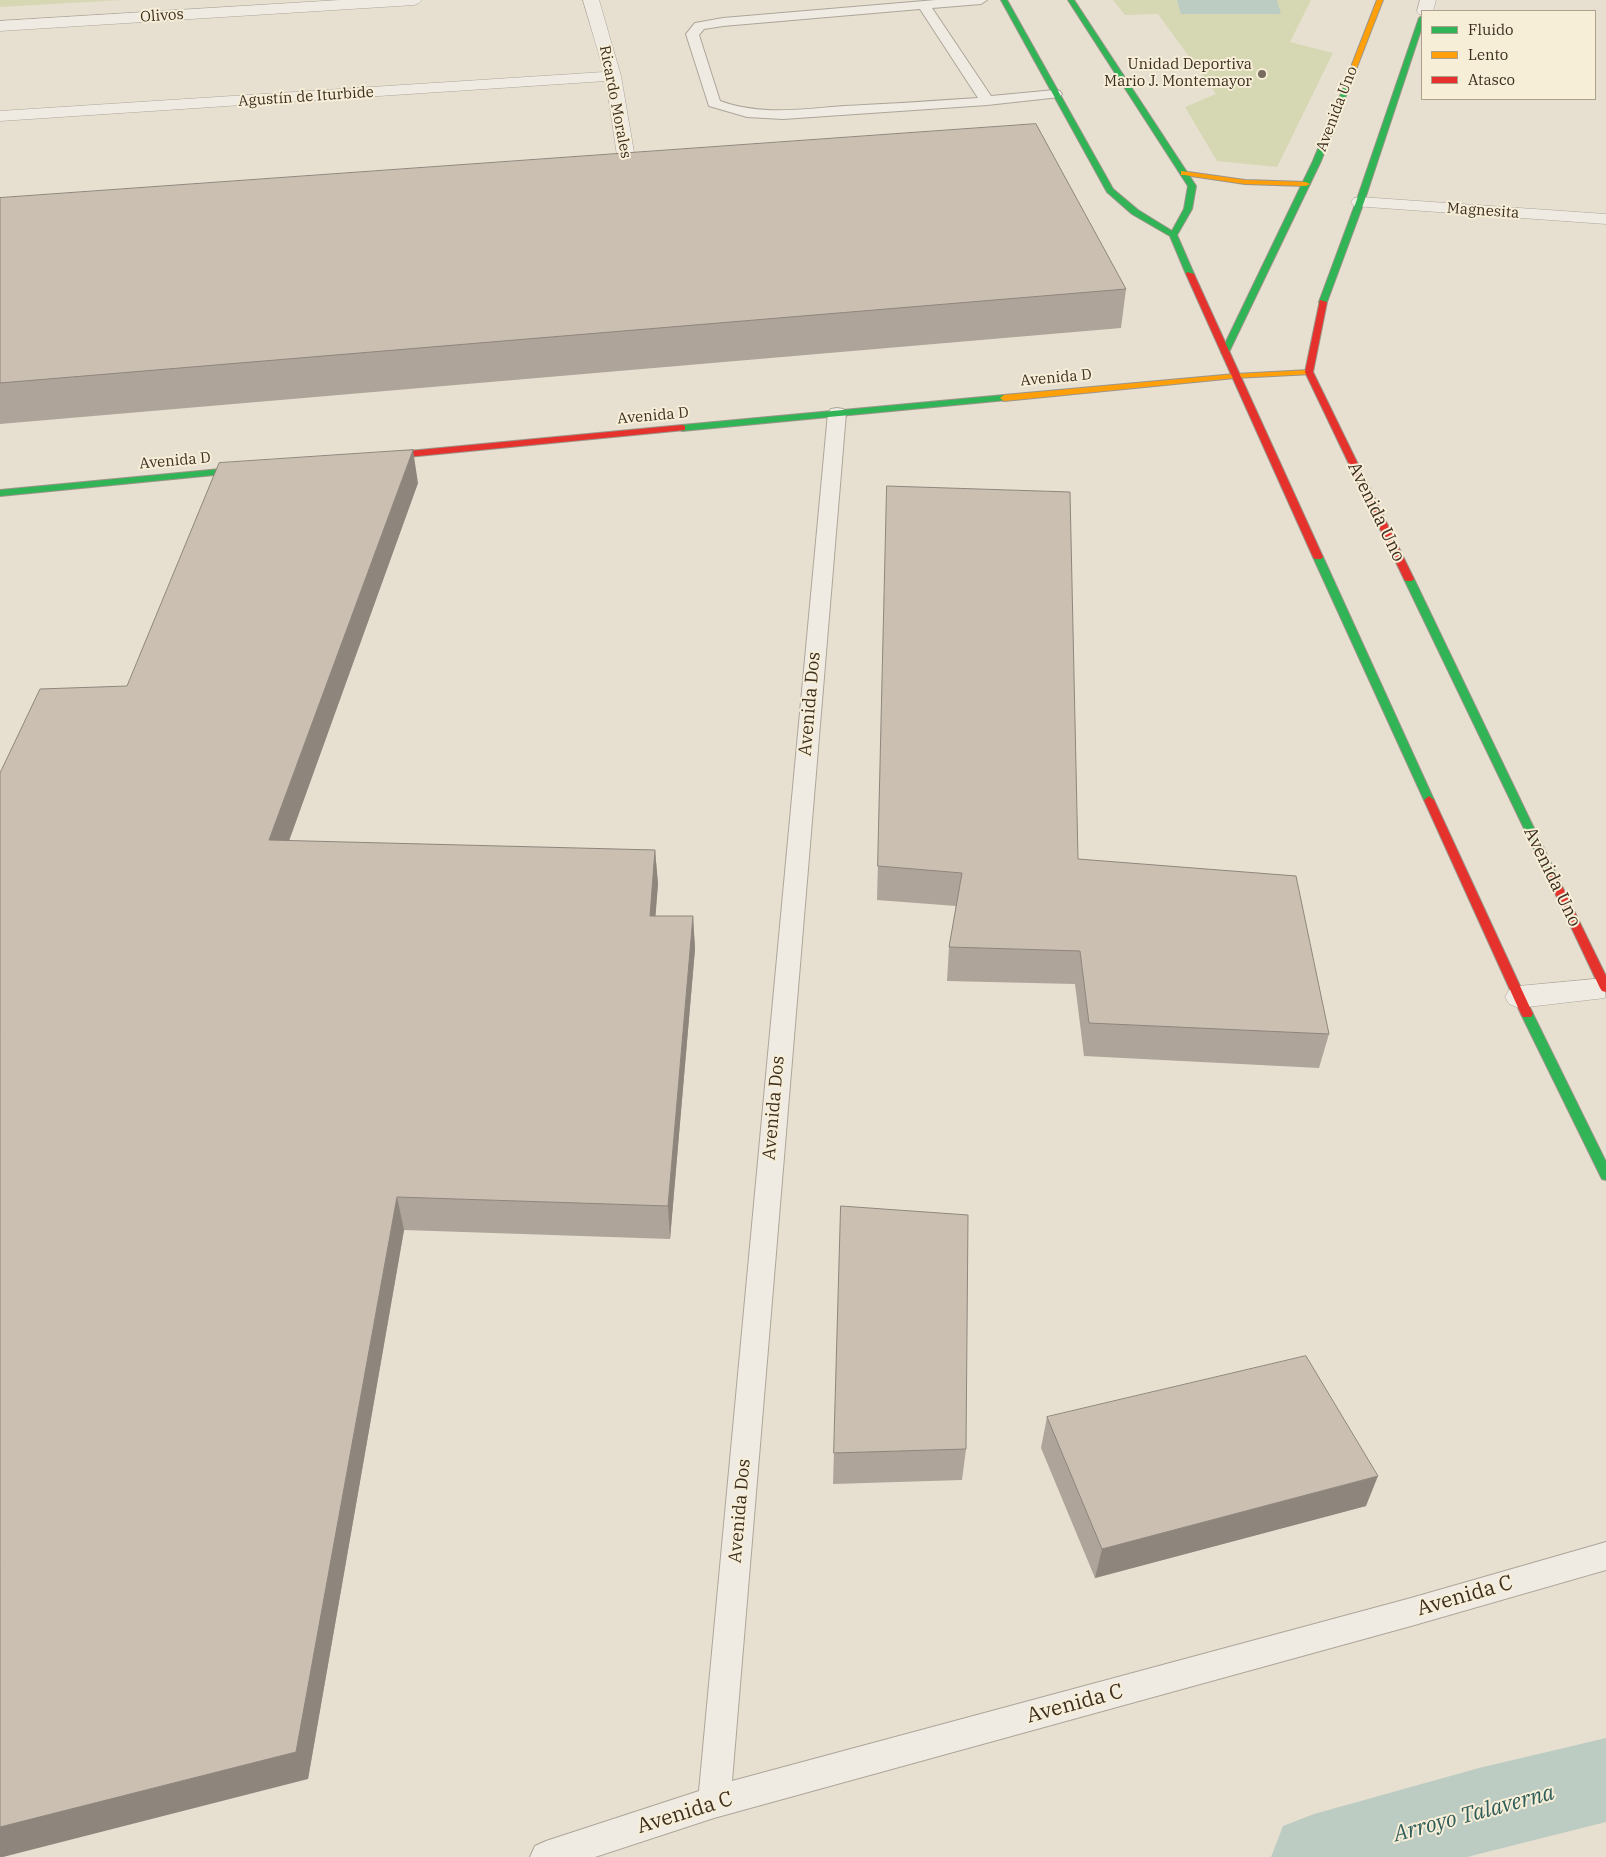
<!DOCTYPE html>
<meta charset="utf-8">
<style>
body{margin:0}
#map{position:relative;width:1606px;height:1857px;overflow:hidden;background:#e7e0d1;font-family:"IBM Plex Serif",serif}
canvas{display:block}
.legend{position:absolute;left:1421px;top:10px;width:175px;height:90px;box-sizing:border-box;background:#f7eed8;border:1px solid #ada18e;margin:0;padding:6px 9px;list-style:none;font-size:15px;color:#3d2e20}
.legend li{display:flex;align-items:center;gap:10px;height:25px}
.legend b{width:25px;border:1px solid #ada18e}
</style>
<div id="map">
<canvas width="1606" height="1857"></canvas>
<ul class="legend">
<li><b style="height:6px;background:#30b455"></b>Fluido</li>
<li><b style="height:6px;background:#ff9f0a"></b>Lento</li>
<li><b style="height:6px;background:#e5322d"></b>Atasco</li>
</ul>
</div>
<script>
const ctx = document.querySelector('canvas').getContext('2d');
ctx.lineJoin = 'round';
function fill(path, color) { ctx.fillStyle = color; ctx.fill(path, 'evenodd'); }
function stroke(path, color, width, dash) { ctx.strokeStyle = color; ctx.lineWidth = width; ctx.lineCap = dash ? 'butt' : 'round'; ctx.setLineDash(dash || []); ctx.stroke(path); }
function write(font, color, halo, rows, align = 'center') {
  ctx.font = font + ' "IBM Plex Serif",serif'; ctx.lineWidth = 4; ctx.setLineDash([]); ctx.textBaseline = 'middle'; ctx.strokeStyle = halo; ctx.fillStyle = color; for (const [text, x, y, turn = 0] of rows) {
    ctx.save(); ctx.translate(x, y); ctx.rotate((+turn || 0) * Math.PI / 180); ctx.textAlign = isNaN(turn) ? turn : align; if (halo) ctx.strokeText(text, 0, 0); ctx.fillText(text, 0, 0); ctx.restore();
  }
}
const green = new Path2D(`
 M0,0H122L0,7Z
 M1113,0H1311L1290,42L1333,53L1277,167L1217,161L1185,107L1216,94L1158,14L1125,15Z`);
const water = new Path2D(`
 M1177,0H1277L1281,14H1181Z`);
const canal = new Path2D(`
 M1606,1738V1822L1467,1857H1271L1283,1826L1314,1814L1479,1768Z`);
const lane = new Path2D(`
 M936,0H987L981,4L932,8L991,96L1055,90L1060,91L1062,94L1060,97L987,105L783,119L747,117L709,106L686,34L695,23L723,18ZM920,9L978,98C933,101 889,104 845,106C802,109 761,116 720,101L699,35L704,29L723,26Z
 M837,408L843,409L846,413L732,1781L1411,1598L1606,1542V1570L1411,1626L714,1818L595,1857H530L535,1846L546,1841L699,1791L828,413L831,409Z`);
const street = new Path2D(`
 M340,0H422L419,3L414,5L0,31V21Z
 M583,0H599L621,76L638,176L635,180L629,181L623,180L620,176L606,81L0,121V111L604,72Z
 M1420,0H1436L1433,11H1422V15L1419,14L1417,11Z
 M1360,197L1606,214V224L1354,206L1351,202L1354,198Z
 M1606,978L1605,998L1519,1008L1509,1004L1505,997L1509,990L1519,986Z`);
const fast = new Path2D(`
 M1001,0H1007L1113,189L1138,210L1172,231L1184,209L1188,186L1068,0H1074L1196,186L1192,209L1177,235L1194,274L1193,276L1186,274L1170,236L1132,214L1107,192Z
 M1422,16V27L1364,202L1327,302L1320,304L1319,302L1356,202L1419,18Z
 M1345,84L1350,85L1321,161L1229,352L1222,354L1221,352L1313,161Z
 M1004,395L1007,396V400L682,431L678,428L682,425Z
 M252,466L256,469L255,471L0,496V490Z
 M1318,554L1323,557L1434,800L1433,803L1429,804L1424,800L1313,557Z
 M1409,576L1414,579L1556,874L1555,877H1547L1546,874L1404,579Z
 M1527,1010L1531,1011L1533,1014L1606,1162V1180L1602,1179L1600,1175L1521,1014L1523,1011Z`);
const slow = new Path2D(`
 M1377,0H1383L1350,85L1345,86L1344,85Z
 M1181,171L1245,180L1306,182L1310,184L1306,186L1245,184L1184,175H1181Z
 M1309,370L1313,372L1312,374L1235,378L1004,401L1000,398L1004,395L1235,374Z`);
const jam = new Path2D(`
 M1187,272L1194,274L1323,557L1321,559H1315L1313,557L1186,274Z
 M1320,300L1327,302L1313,372L1414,579L1412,581H1406L1404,579L1305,372Z
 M682,425L685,426V430L377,460L373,457L377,454Z
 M1429,796L1434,800L1533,1014L1531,1017H1523L1521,1014L1424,800Z
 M1551,870L1556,874L1606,976V992L1602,991L1600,988L1546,874Z`);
const wall = new Path2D(`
 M0,198L1126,289L1121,328L0,424Z
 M418,483L289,841L655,850L658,884L655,916H693L695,949L670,1239L404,1230L308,1779L127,686Z
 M887,486L1078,859L1329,1034L1319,1068L1084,1056L1075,984L947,981L949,947L956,906L877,900Z
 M841,1206L966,1449L962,1480L833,1484Z
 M1047,1417L1366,1506L1095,1578L1041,1448Z`);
const shadedWall = new Path2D(`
 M413,450L418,483L277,874L269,840Z
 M655,850L658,884L653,949L650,916Z
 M693,916L695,949L670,1239L668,1206Z
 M397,1197L404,1230L308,1779L3,1857H0V1827Z
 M1378,1476L1366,1506L1095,1578L1102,1549Z`);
const building = new Path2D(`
 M1036,124L1126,289L0,383V198Z
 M413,450L269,840L655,850L650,916H693L668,1206L397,1197L296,1752L0,1827V773L40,689L127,686L219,463Z
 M887,486L1070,492L1078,859L1296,876L1329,1034L1089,1023L1080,951L949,947L962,873L878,866Z
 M841,1206L968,1215L966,1449L834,1453Z
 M1306,1356L1378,1476L1102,1549L1047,1417Z`);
const markers = [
 [1262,74,5,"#786c5e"]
];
const farStreetnames = [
 ["Olivos",162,16,-4],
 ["Agustín de Iturbide",306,97,-4],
 ["Ricardo Morales",615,102,79],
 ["Avenida Uno",1337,109,-69],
 ["Magnesita",1483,211,4],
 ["Avenida D",1056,378,-5],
 ["Avenida D",653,416,-5],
 ["Avenida D",175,461,-5]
];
const farPoinames = [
 ["Unidad Deportiva",1252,65],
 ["Mario J. Montemayor",1252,82]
];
const streetNames = [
 ["Avenida Uno",1376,512,64],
 ["Avenida Dos",810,704,-85],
 ["Avenida Uno",1552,877,64],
 ["Avenida Dos",774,1108,-85],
 ["Avenida Dos",740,1511,-85]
];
const nearStreetnames = [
 ["Avenida C",1465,1596,-16],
 ["Avenida C",1075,1704,-15],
 ["Avenida C",685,1813,-17]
];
const nearWaternames = [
 ["Arroyo Talaverna",1474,1814,-15]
];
fill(green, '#d6d7b3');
fill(water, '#bcccc2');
fill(canal, '#bcccc2');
stroke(lane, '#ada599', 2);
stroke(street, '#ada599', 1);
stroke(fast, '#9c958a', 2);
stroke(slow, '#9c958a', 2);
stroke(jam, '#9c958a', 2);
fill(lane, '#efebe3');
fill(street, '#efebe3');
fill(fast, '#30b455');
fill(slow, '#ff9f0a');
fill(jam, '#e5322d');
fill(wall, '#afa499');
fill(shadedWall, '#8e867d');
fill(building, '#cbbfb2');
stroke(building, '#8e867d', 1);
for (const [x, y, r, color] of markers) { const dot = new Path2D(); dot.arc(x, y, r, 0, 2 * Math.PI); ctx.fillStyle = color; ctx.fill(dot); stroke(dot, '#f7eed8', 2); }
write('15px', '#3d2e20', '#f7eed8', farStreetnames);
write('15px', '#3d2e20', '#f7eed8', farPoinames, 'right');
write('18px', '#3d2e20', '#f7eed8', streetNames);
write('21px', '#3d2e20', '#f7eed8', nearStreetnames);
write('italic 22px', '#2f5d5a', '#f7eed8', nearWaternames);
</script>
